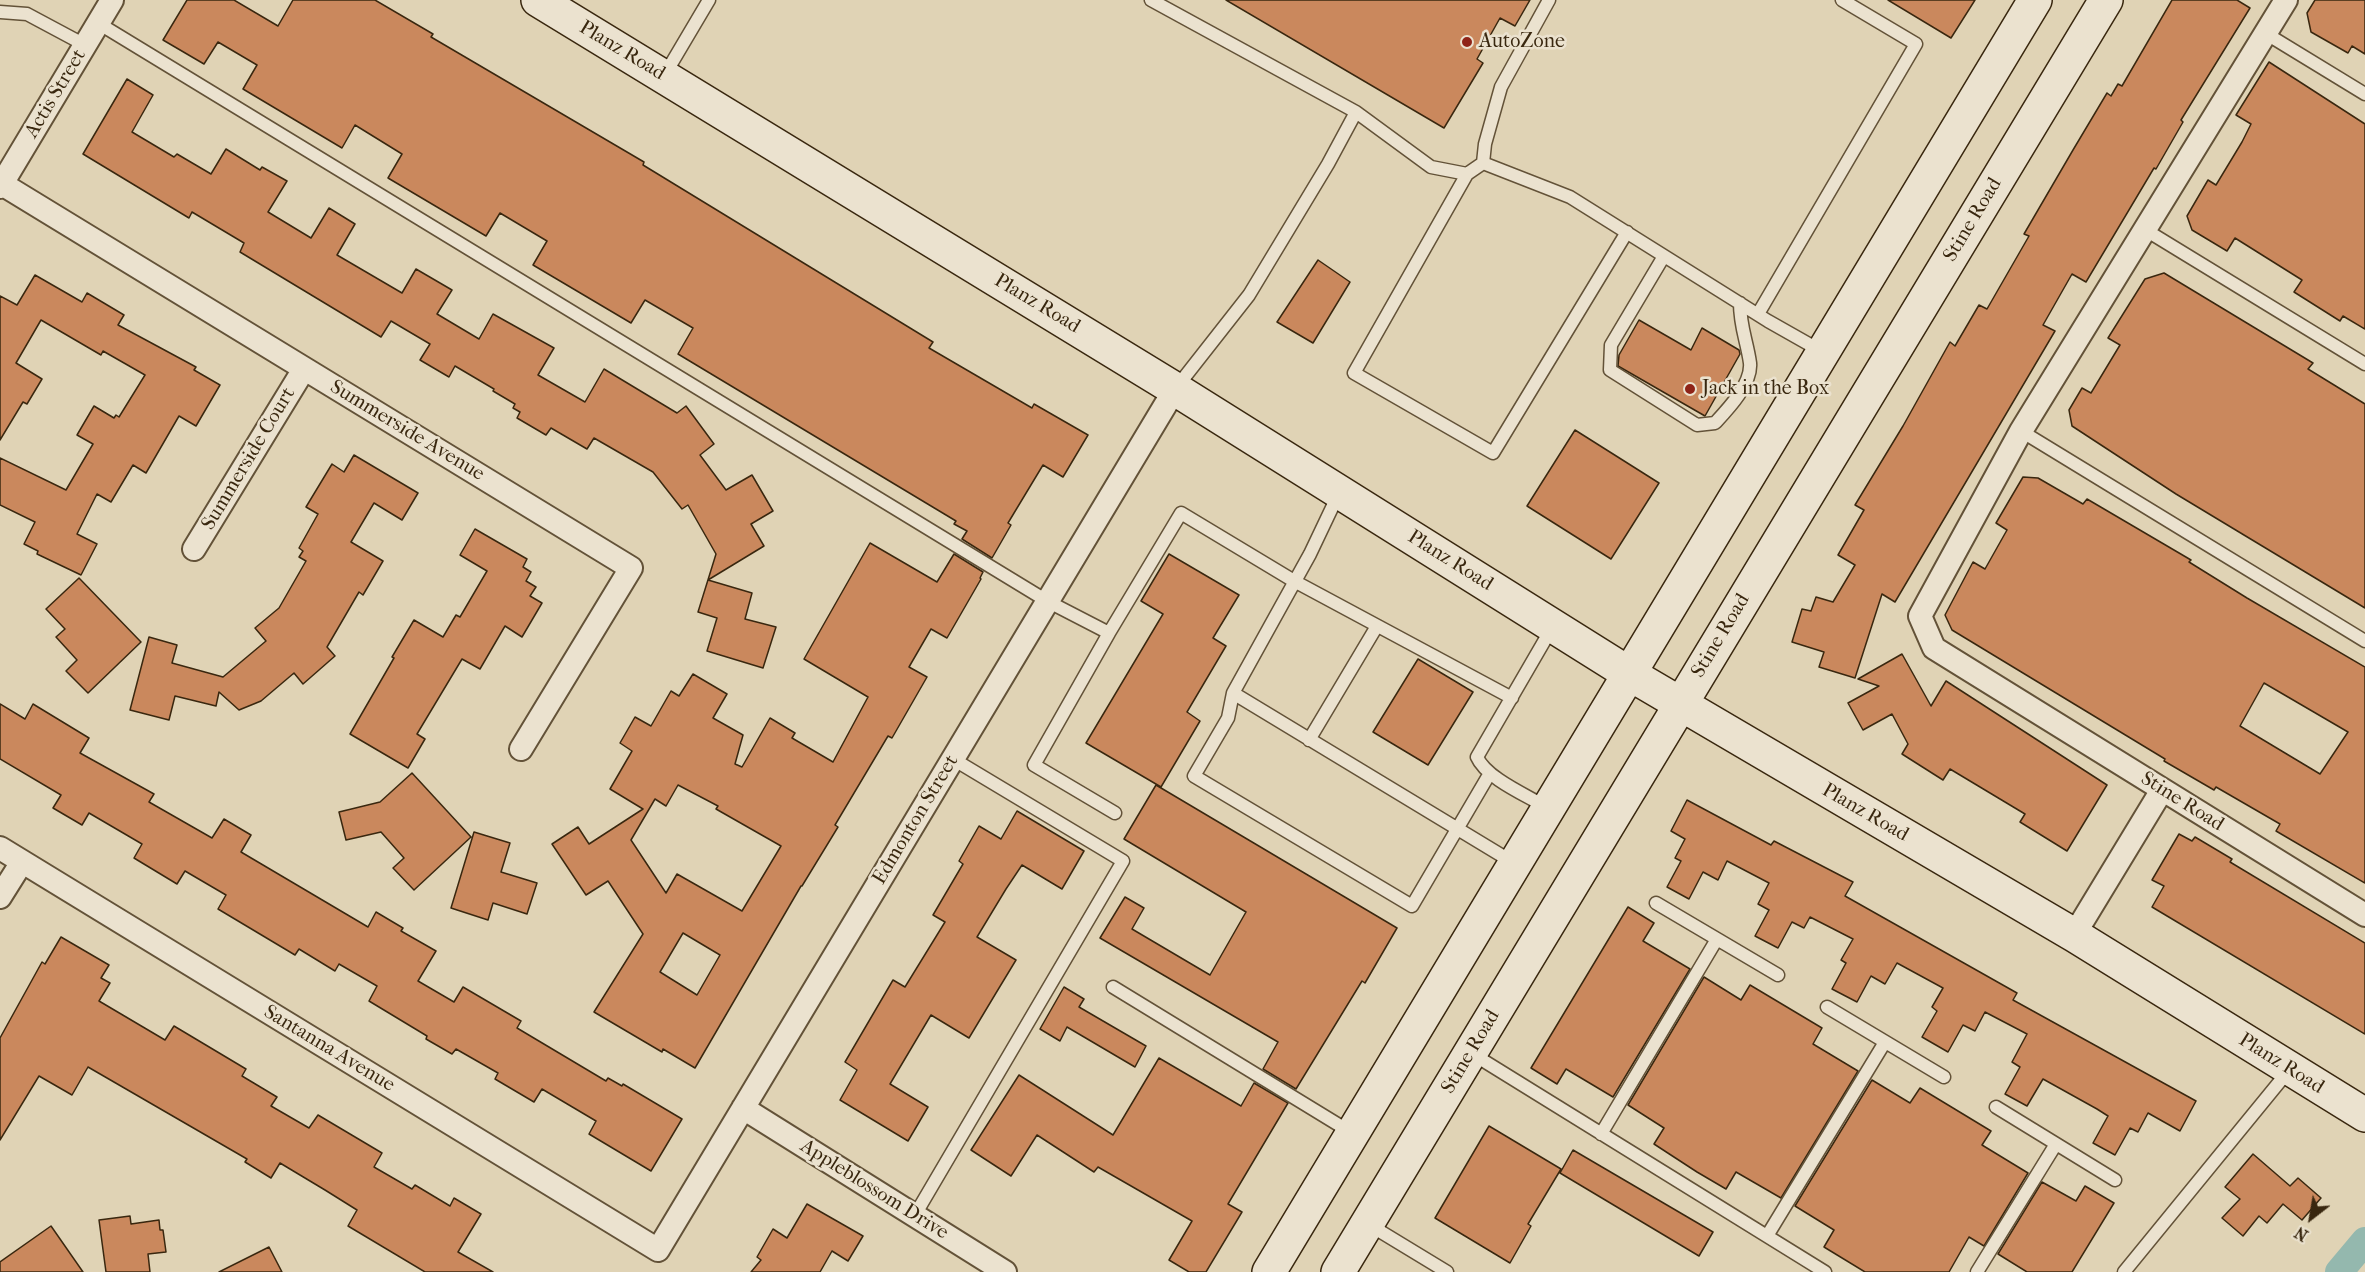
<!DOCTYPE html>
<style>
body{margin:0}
#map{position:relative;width:2365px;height:1272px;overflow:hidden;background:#e0d3b5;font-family:"IM FELL French Canon",serif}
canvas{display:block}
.north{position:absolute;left:2281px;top:1188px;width:60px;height:60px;-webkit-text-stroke:4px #ebe2cf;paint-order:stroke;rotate:211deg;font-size:16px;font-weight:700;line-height:24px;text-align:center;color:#39270f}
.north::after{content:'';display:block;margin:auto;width:21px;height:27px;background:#39270f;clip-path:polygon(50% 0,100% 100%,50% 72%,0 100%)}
</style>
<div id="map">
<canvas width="2365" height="1272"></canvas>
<div class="north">N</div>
</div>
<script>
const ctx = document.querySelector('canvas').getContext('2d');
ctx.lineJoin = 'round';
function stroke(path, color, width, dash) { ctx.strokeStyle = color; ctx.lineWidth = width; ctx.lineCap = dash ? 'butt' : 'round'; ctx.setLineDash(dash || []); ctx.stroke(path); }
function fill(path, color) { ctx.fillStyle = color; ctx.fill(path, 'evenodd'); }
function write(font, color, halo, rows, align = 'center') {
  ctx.font = font + ' "IM FELL French Canon",serif'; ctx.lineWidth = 5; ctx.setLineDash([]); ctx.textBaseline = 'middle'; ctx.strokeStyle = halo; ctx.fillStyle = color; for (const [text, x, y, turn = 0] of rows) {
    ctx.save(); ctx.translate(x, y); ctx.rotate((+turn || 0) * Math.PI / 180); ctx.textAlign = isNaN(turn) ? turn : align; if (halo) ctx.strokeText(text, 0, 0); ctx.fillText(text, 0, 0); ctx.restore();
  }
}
const canal = new Path2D(`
 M2339,1272L2365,1241`);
const building = new Path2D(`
 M187,0H234L278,26L293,0H375L433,34L431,37L644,162L643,165L933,342L929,348L1032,408L1034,404L1088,435L1063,477L1043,465L1008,523L1011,525L992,558L962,539L967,531L954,524L956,521L678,354L693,328L645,300L631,323L533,265L547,241L500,213L486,236L388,178L402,154L355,125L342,148L243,89L257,65L218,42L204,64L163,40Z
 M1226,0H1530L1515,26L1500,18L1477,59L1483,63L1444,128Z
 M1888,0H1975L1951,38Z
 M2172,0H2237L2250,8L2181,120L2183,122L2156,169L2154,168L2086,282L2072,274L2043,325L2055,331L1895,602L1882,594L1855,678L1819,667L1824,652L1792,642L1802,609L1811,611L1816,597L1833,602L1855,565L1838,555L1864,510L1855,505L1903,426L1950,342L1955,346L1979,305L1987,309L2029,236L2024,234L2073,150L2107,93L2111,96L2118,84L2122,86Z
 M2315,0H2365V54L2352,46L2348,53L2311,32L2307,13Z
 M2269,62L2365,124V329L2343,316L2340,321L2294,292L2302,280L2235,238L2227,251L2192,230L2187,216L2208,180L2216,185L2242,142L2251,124L2236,115Z
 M127,79L153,95L132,132L174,157L177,154L211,174L226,149L260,170L262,167L287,181L268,212L311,238L329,208L355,224L337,255L402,293L416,269L452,290L437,314L479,339L493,314L554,348L538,375L585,402L604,369L677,413L686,406L714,444L700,455L726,490L752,475L773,511L751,524L764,546L708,580L752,593L745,619L776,627L763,668L707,651L717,618L698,612L716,554L688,505L682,509L653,472L594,438L587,449L551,428L546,435L517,418L520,412L513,408L515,404L493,391L494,389L455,366L449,377L420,360L430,344L391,321L381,337L240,252L244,243L192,212L189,218L83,154Z
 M1318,260L1350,282L1313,343L1277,322Z
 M2164,273L2313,363L2308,369L2365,404V608L2176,494L2072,426L2069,410L2082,388L2091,393L2120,345L2108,338L2145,279Z
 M35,275L82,302L87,293L124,315L118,325L196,367L194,370L220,385L196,426L179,416L146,473L133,465L111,502L97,494L77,534L97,544L81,575L37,554L38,551L24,544L35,522L0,505V458L66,490L93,444L77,435L94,406L114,418L116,415L119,417L145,375L103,351L101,355L41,320L16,363L42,379L27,404L23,402L0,440V296L17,305Z
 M1639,320L1691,350L1702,328L1739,350L1740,354L1705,416L1618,366L1619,355Z
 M1575,430L1659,483L1611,559L1527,506Z
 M354,455L418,493L402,520L374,503L351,542L383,561L363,595L359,592L327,647L335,656L303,684L294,673L261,701L239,710L219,692L216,706L175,696L169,720L130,710L149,637L177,645L172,663L223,677L266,641L255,628L279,608L306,561L299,557L303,551L299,548L318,514L306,507L332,464L344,472Z
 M2023,477L2038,478L2083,504L2087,499L2191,560L2189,562L2247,598L2365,667V883L2276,831L2280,824L2216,787L2214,790L2164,761L2165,759L1952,630L1945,615L1973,562L1985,569L2007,530L1996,523ZM2264,683L2348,732L2320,774L2240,726Z
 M475,529L527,559L523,567L531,572L526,581L536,587L530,596L542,603L522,637L505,626L480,669L462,659L417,734L425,739L408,768L350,734L394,658L392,657L414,620L443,637L456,615L460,617L487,571L460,555Z
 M870,543L937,582L954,554L983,572L980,578L981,579L947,638L931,629L909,667L927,677L892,738L888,736L835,825L838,827L802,886H801L695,1068L663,1049L662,1052L594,1012L643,934L608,881L586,895L552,844L578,827L589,844L643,809L610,789L632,751L620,743L635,717L651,726L671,691L679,696L693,674L727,694L713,718L743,735L735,764L742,767L770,718L795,733L792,738L833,762L868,697L804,659ZM678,785L718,806L716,809L781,846L742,911L677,874L666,893L631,840L655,799L666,806ZM683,933L720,955L697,995L660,972Z
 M1169,554L1239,595L1213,638L1226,646L1187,712L1200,721L1161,787L1086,743L1163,614L1141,601Z
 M79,578L141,642L88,693L66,671L77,660L56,637L65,629L46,609Z
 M1902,654L1931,706L1946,681L2107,785L2067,851L2020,822L2025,814L1950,769L1943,780L1902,754L1908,744L1892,714L1863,730L1848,703L1879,686L1858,679Z
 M1418,659L1473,692L1428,765L1373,732Z
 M0,704L25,719L33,704L89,738L80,753L154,794L149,802L212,838L224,819L251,835L241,852L368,927L376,912L403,928L401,931L436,951L418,981L454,1002L463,987L521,1021L517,1028L606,1081L608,1078L622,1086L623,1084L682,1119L651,1171L589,1134L596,1121L542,1089L534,1102L495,1079L498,1073L456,1049L452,1054L426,1039L427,1036L369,1001L377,986L339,964L335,971L299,949L295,955L218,909L226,895L185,871L177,884L134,858L142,844L89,813L82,825L53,808L61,795L0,759Z
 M412,773L471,837L414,890L393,868L404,858L381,832L346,840L339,812L380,802Z
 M1156,785L1397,928L1365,983L1362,981L1296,1089L1263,1069L1278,1042L1100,938L1125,897L1144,908L1132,929L1210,975L1246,912L1124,839Z
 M1687,800L1771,845L1774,841L1853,882L1845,896L2017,993L2013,1000L2196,1101L2180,1131L2148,1113L2138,1132L2130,1128L2115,1155L2093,1143L2108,1116L2097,1109L2043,1079L2027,1106L2005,1094L2020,1067L2012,1062L2027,1034L1985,1012L1975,1031L1963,1025L1948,1052L1922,1037L1937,1011L1932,1007L1943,988L1897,963L1885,984L1871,976L1857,1002L1832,989L1846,963L1841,960L1853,939L1810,917L1804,928L1792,922L1778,948L1755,936L1769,910L1758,904L1769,883L1727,861L1718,880L1703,872L1689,899L1667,887L1681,861L1675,858L1685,839L1671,831Z
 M1017,811L1084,851L1062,889L1022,865L1006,889L977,937L1016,960L996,993L969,1038L931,1015L890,1084L928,1107L908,1141L840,1100L857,1070L845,1062L893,980L905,987L945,922L933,915L963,864L959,861L979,826L1001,839Z
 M474,832L510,843L501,872L537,883L527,914L493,903L488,920L451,908Z
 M2179,834L2192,841L2195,837L2232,859L2230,862L2365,943V1034L2152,907L2164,886L2152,880Z
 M1628,907L1654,923L1643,941L1690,969L1613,1097L1566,1069L1557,1084L1531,1068Z
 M61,937L109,965L101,978L110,983L99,1001L165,1040L174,1026L246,1069L242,1076L277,1097L271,1106L309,1128L318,1115L382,1153L374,1167L412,1189L415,1185L450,1206L454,1198L481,1214L458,1252L493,1272H425L348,1226L357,1210L325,1190L280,1163L271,1178L245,1162L247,1159L88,1067L72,1095L39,1076L0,1140V1038L42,962L45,964Z
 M1704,977L1741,1000L1750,985L1822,1028L1813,1044L1858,1071L1781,1198L1736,1172L1726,1189L1697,1172L1654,1144L1664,1128L1628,1105Z
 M1064,987L1084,999L1079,1007L1146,1046L1135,1067L1067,1027L1060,1041L1040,1029Z
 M1159,1058L1241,1106L1254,1083L1288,1103L1228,1204L1242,1212L1206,1272H1189L1169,1260L1192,1221L1098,1167L1094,1172L1037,1135L1011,1176L971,1150L1019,1075L1113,1135Z
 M1872,1080L1910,1103L1920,1088L1991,1131L1982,1145L2028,1173L1984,1246L1969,1237L1949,1272H1865L1824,1247L1834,1230L1795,1206Z
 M1489,1126L1561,1169L1528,1224L1531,1226L1510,1263L1435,1218Z
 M1573,1150L1713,1232L1699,1256L1560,1173Z
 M2253,1154L2290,1186L2298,1178L2321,1198L2302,1220L2283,1204L2267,1223L2259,1216L2243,1236L2222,1218L2240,1199L2225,1187Z
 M2042,1182L2076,1201L2085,1186L2114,1203L2072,1272H2027L1998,1254Z
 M807,1204L863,1236L848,1261L832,1251L820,1272H751L761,1260L757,1257L773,1229L787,1238Z
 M130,1216L131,1224L159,1220L160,1230H163L166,1252L148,1254L150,1272H106L99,1220Z
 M51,1226L83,1272H0V1262Z
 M269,1247L282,1272H219Z`);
const lane = new Path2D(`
 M1151,0L1356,112L1431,167L1467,174L1483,163L1485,144L1501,87L1549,0
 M0,12L27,14L85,45
 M98,23L1047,601L1109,633L1181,513L1294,581L1512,698
 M2265,33L2365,94
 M664,76L709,0
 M1483,163L1570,197L1768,321L1821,351
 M1467,174L1354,373L1493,453L1627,232
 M2144,229L2365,364
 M1664,256L1611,345L1610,370L1697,425L1715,423C1728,409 1752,384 1750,363C1747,341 1740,327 1740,303
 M1758,314L1916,44L1842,0
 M1176,388L1249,295L1328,164L1356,112
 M2021,431L2365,641
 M1339,493L1310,554L1233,693L1514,863
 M1109,633L1034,765L1115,813
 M1233,693L1228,718L1194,776L1412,906L1490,773
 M1309,740L1377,626
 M1546,807C1526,795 1486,778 1477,757L1553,626
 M1656,903L1778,975
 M1113,987L1352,1133
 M1827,1007L1944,1077
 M1471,1053L1825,1272
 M1996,1107L2115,1180
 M1601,1134L1717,939
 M915,1215L1123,861L953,759
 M1368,1224L1447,1272
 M1767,1236L1885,1042
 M1977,1272L2056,1144
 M2124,1272L2290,1069`);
const street = new Path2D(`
 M2286,0L2021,431L1920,616L1934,648L2365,915
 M2,184L631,568L521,749
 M0,187L112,0
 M194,549L304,369
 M0,848L658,1250L1175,389
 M0,897L22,862
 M2074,935L2162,790
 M743,1108L1005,1272`);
const secondary = new Path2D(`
 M538,0L1175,389L1628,673L2074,935L2365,1115
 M1269,1272L2035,0
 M1338,1272L2106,0`);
const markers = [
 [1467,42,6,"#8f2418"],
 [1690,389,6,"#8f2418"]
];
const poiNames = [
 ["AutoZone",1479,42],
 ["Jack in the Box",1702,389]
];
const streetNames = [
 ["Planz Road",622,51,31],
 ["Actis Street",56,94,-59],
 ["Stine Road",1973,220,-59],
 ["Planz Road",1037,304,31],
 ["Summerside Avenue",407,431,31],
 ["Summerside Court",249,459,-59],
 ["Planz Road",1450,561,32],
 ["Stine Road",1721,636,-59],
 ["Stine Road",2182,802,32],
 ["Planz Road",1865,813,30],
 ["Edmonton Street",916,820,-59],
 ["Santanna Avenue",329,1049,31],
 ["Stine Road",1471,1052,-59],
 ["Planz Road",2281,1064,32],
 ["Appleblossom Drive",874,1190,32]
];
stroke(canal, '#94b8ae', 28);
fill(building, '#ca885d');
stroke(building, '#39270f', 1.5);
stroke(lane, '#635238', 15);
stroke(street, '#635238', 26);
stroke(secondary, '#39270f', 36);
stroke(lane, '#ebe2cf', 12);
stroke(street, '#ebe2cf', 22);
stroke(secondary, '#ebe2cf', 33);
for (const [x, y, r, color] of markers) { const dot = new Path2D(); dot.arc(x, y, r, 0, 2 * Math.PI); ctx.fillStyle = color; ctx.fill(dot); stroke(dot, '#ebe2cf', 2); }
write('20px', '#39270f', '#ebe2cf', poiNames, 'left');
write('20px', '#39270f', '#ebe2cf', streetNames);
</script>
